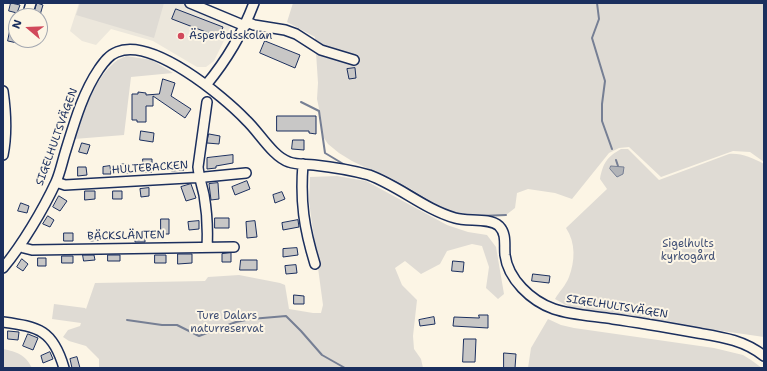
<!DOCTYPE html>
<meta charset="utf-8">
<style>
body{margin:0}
#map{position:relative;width:767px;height:371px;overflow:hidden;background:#fcf5e5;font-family:"Shantell Sans",sans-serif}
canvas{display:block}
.frame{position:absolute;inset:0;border:4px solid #1b2f5e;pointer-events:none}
.north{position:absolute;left:8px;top:8px;width:40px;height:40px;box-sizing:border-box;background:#fcf5e5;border:1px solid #a2a6af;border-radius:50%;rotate:289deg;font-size:11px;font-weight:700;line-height:16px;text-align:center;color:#1b2f5e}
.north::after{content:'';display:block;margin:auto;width:14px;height:18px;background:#d1495b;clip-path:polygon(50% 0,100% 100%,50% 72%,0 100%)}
</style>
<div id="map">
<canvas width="767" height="371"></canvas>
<div class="frame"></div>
<div class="north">N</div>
</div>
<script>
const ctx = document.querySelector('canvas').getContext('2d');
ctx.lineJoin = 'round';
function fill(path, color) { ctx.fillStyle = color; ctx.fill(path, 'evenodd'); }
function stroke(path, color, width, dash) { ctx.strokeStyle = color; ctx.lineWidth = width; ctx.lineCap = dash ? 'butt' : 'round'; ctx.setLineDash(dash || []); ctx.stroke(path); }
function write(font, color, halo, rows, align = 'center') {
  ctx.font = font + ' "Shantell Sans",sans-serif'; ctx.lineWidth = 4; ctx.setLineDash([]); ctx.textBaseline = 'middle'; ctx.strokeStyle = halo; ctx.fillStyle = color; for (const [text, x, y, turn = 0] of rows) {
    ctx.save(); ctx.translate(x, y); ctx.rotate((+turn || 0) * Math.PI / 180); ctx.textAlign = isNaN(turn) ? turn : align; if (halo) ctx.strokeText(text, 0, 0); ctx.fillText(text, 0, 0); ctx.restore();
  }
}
const built = new Path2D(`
 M79,3H183L232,24L214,61L206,67H197L153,41L111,29L96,45L82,41L70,31Z`);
const green = new Path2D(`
 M80,3H164L154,38L76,15Z
 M293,3H764V162L750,152L733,151L661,177L629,147L619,148L609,153L572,199L555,193L528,189L517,193L515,208L506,215L469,217L442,210L411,189L352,161L339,153L328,144L322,135L321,118L317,99L318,83L315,37L287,22Z
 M126,56L152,60L173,73L131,77L124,135L74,139C83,114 94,79 115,62C118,59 123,58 126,56Z
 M621,149H628L659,180L729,154C742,153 752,158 764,164V337L577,310L571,308L555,299C559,292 566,285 569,277C575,261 576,243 566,228L607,189L600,179C603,163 607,157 621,149Z
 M337,176L366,181L447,225L468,232L487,235L496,247L504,294L498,299L486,288L489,267L482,246L472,244L447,251L440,264L421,274L405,261L395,268L402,285L417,300L413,336L414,349L421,359L423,368H99V359L86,346L69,341L63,337L68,330L80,326L81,323L52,319L54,304L85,308L86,309L95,283L205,281L208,277L239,275L280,283L285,285L289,309L313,313H321L323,305L309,201L310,177Z
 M548,319L561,325L574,328L714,348L743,355L751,360L762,368H528L531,348Z
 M3,349C17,352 25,354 32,368H3Z`);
const water = new Path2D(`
 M611,166L624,167L623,174L617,177L610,169Z`);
const stream = new Path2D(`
 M597,3L599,19L592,38L605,81L602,104V121L612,149
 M301,102L319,111L325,153L345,165L349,166
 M616,160L618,166
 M357,168C386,174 409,189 434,205
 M481,216L506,215
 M127,320L162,325H177L199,336L236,322L251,319L286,316L301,331L322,355L345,368`);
const building = new Path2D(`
 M11,3L20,5L17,13L9,11Z
 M37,3L43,5L40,15L34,13Z
 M176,9L223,27L219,37L172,19Z
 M11,26L16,27V40H32L31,46L8,41Z
 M265,41L300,55L295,68L260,53Z
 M355,68L356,78L349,79L347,69Z
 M163,79L175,83L171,96L191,109L185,118L153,96V106H146V122H137V120H132V94H138V92L146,93V95L159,94Z
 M277,116H316V134L309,133V131H277Z
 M141,131L154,133L153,142L140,140Z
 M209,134L220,136L219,144L207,143Z
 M293,140H304V150L292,149Z
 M82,143L90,145L87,154L79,152Z
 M233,155V163L216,166V168L207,169V158Z
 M143,159H152V172H144Z
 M171,162H183L184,170L172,171Z
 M121,164H129L130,173H122Z
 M110,166L111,174H103V167Z
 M78,167H86L87,175L78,176Z
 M247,181L250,189L235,195L232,187Z
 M218,183L219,199L211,200L209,184Z
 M191,184L196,198L186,201L181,187Z
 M149,188V196L141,197L140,189Z
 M85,191H95V199L85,200Z
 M113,191H122V199H113Z
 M282,192L285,199L275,203L273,195Z
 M59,196L67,201L60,211L53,207Z
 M21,203L29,206L27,213L18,211Z
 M48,216L54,220L50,227L43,224Z
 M215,218H229V228H215Z
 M161,219H169V234H161Z
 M298,220L299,227L283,230L282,223Z
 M199,221V229L189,230L188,222Z
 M255,221L257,237L247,238L246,222Z
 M113,232H123V239H113Z
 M64,233H73V241H64Z
 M91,233H99V240L91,241Z
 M145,233V242H135V234Z
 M297,248L298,255L283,257V249Z
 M231,253V262H222V254Z
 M178,254H192V263L178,264Z
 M83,255H94L95,260L84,261Z
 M108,255H120V261H108Z
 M155,255H166V263H155Z
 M62,256H73V263H62Z
 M38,258H46V266H38Z
 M22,259L28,264L23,271L17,267Z
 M241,260H257V270H240Z
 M453,261L464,262L463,272L452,271Z
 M296,265L297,273L286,274L285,266Z
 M533,274L550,276L549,283L532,281Z
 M294,295L304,296V304H294Z
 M479,315H488V328L453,326L454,317L479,318Z
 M434,317L435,324L420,326L419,320Z
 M8,331L19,332L18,340L8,339Z
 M28,334L38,338L33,350L23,346Z
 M464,339H476L475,362H463Z
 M50,352L53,359L43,363L41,356Z
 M504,353L516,354L515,368H504Z
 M77,357L80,368H72L70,359Z`);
const minor = new Path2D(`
 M190,3L245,26
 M27,16L31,3
 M247,22L254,25L285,30L296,34L321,50L354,60
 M206,85C226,61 243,32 254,3
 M3,91C6,112 7,135 3,155
 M207,102L198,167C199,177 202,186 204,195C207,212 208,229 207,247
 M303,164C300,202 304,228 315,264
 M56,182L65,185L205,177L246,173
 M20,246L24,248L32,250L234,247
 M3,268C22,245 43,210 56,182C60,173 62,163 65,153C74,124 82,94 99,69C104,62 109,55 117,52C152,37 223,96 246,120C259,132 273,157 289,162C297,165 306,164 314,165C332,167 351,170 369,175C399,186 424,209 455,218C467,222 489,217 499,226C507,234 504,245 505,255C508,279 531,301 554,309C572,315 594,316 613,319C642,323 670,328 698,333C722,337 744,340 764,356
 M3,322C39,327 53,330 64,368`);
const markers = [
 [181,36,4,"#d1495b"]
];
const poiNames = [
 ["Äsperödsskolan",189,36]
];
const streetNames = [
 ["SIGELHULTSVÄGEN",57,137,-70],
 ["HULTEBACKEN",150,168,-4],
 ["BÄCKSLÄNTEN",126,236,-1],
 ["SIGELHULTSVÄGEN",617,307,9]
];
const parkNames = [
 ["Sigelhults",688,244],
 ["kyrkogård",688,257],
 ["Ture Dalars",227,316],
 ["naturreservat",227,329]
];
fill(built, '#ece7dc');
fill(green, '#dfdbd4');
fill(water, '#b2b4b8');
stroke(water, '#767f94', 1);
stroke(stream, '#767f94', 2);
fill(building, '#c8c7c6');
stroke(building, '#1b2f5e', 1);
stroke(minor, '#1b2f5e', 12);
stroke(minor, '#fcf5e5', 9);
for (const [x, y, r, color] of markers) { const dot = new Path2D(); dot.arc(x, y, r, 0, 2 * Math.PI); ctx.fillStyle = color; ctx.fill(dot); stroke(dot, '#fcf5e5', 1.5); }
write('11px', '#1b2f5e', '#fcf5e5', poiNames, 'left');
write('11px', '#1b2f5e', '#fcf5e5', streetNames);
write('11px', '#425176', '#fcf5e5', parkNames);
</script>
